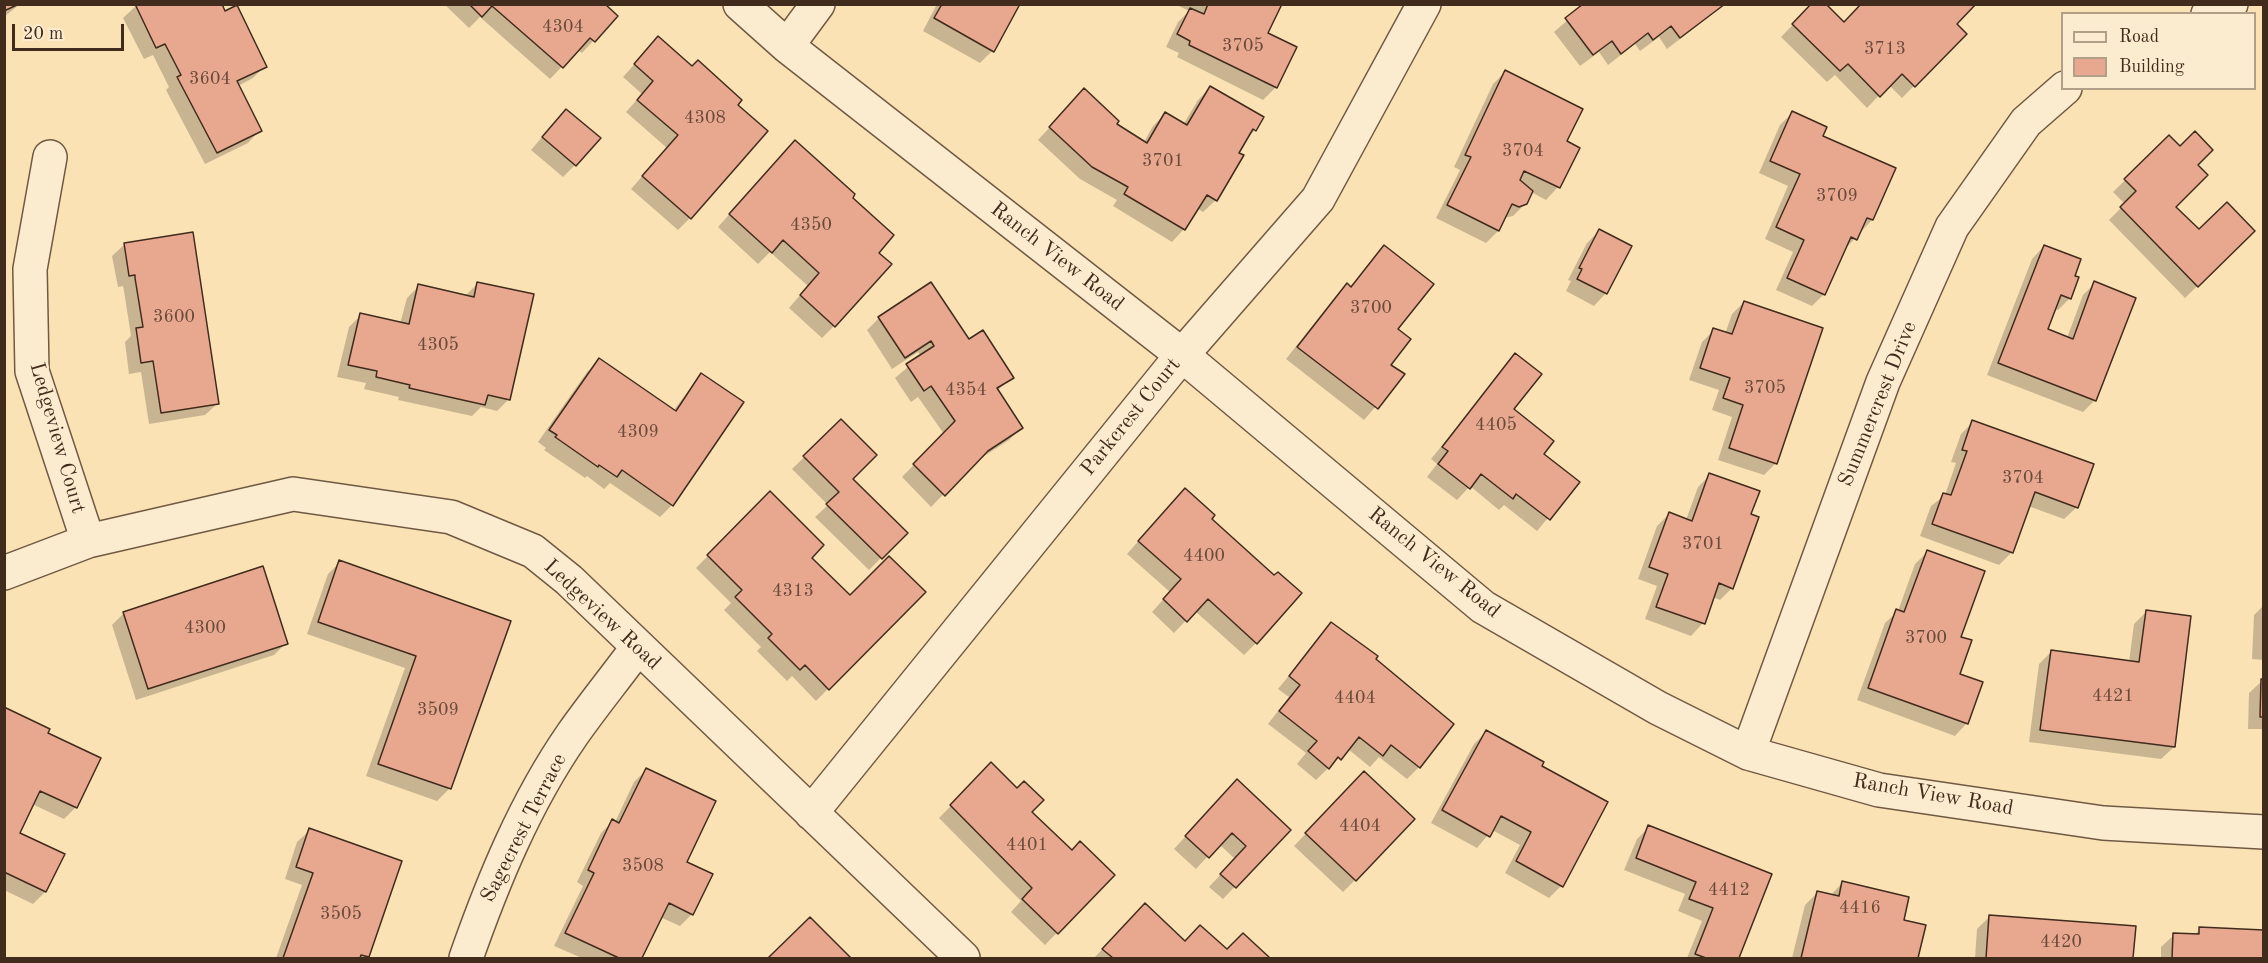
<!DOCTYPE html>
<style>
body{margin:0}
#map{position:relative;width:2268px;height:963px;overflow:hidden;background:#fbe2b5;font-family:"Old Standard TT",serif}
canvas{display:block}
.frame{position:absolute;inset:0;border:6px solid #412b1d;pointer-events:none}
.legend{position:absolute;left:2061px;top:12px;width:195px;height:78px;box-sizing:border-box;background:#fceccf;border:2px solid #b19f88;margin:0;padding:8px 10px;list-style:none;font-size:18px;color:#412b1d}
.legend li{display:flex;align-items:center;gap:12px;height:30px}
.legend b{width:30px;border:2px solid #b19f88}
.scale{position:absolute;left:12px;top:24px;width:112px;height:27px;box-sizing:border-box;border:3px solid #412b1d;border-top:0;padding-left:8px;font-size:18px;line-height:21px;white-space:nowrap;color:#412b1d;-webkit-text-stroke:4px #fceccf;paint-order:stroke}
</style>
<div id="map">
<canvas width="2268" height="963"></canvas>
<div class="frame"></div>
<ul class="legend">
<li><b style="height:8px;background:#fceccf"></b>Road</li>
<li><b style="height:16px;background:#e7a88f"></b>Building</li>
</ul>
<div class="scale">20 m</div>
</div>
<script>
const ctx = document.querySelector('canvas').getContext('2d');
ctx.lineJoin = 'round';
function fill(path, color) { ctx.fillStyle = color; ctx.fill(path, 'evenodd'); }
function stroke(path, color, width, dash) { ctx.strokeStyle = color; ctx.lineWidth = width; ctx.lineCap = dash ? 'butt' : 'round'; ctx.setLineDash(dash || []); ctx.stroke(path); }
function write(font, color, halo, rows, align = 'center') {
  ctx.font = font + ' "Old Standard TT",serif'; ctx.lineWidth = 4.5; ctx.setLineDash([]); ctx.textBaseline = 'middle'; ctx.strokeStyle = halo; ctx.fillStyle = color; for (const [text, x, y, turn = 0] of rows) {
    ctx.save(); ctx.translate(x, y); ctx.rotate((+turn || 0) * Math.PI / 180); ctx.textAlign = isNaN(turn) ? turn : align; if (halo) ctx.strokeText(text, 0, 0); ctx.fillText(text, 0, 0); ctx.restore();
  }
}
const shadow = new Path2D(`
 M4,4H20L4,17Z
 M138,4L225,13L265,66L253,78L238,86L260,130L248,143L205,164L166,90L169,87L153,55L144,59L123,18Z
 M444,4H603L616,16L582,53L578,50L550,79L480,17L469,28Z
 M937,4H1019L992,51L980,63L923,31Z
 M1175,4H1281L1266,34L1295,48L1276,87L1263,100L1177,57L1179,53L1166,47L1178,22L1189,11Z
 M1586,4H1725L1667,49L1659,37L1640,51L1635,44L1608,65L1599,52L1580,66L1554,32Z
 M1813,4L1844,24H1955L1965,34L1902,98L1889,85L1867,108L1835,75L1827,82L1781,37Z
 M658,38L692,68L690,218L678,230L631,189L667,148L626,112L642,94L623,77Z
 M1505,72L1565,142L1578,148L1558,187L1546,200L1531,192L1526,203L1513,216L1504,218L1498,231L1486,243L1436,218L1460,170L1454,167L1493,84Z
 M1210,88L1262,118L1255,130L1243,142L1216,200L1203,212L1197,208L1184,229L1172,242L1113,206L1117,200L1080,179L1038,140L1072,103L1144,142L1153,126L1165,114L1183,125L1198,100Z
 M1792,113L1872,220L1843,251L1824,294L1812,306L1776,290L1793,252L1765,239L1788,186L1759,173L1780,125Z
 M554,123L575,165L563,177L531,150Z
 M2169,137L2196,165L2174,207L2198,231H2253L2185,298L2109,220L2125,204L2113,192Z
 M783,154L850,198L834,326L822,338L789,308L808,286L770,252L758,264L718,227Z
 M1599,231L1630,247L1606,293L1594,306L1566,291L1571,281L1568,280L1587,243Z
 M125,244L218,403L205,415L149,424L141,372L129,374L125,342L131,336L124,291L123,286L118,287L112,256Z
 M2044,246L2073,277L2070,298L2058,310L2054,309L2046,330L2067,338L2083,295L2095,283V400L2083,412L1987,375L2032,259Z
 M1384,247L1396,330L1389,365L1403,375L1364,420L1286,359L1335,297L1347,285L1350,287Z
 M477,284L509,399L497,411L481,407L472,416L398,400L399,397L364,389L366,383L337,377L349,327L361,315L400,324L407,298L419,286L465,296Z
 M1744,302L1776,463L1764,475L1718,460L1732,417L1712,410L1719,390L1689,380L1702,342L1714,330L1725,334L1732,314Z
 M879,318L969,341L1012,377L997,391L1021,428L1009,440L975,462L931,507L902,477L944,434L918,397L911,402L895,378L921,356L918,352L892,369L867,330Z
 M1515,355L1512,410L1542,454L1578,482L1537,531L1504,505L1499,510L1470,486L1457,500L1427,477L1437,464L1431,459Z
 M600,360L673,411L701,375L672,505L660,517L610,483L604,489L587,476L585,478L544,450L546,448L538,442L587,372Z
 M841,421L851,479L906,533L869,570L815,517L828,505L792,469Z
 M1973,422L2077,507L2064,519L2028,506L2011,553L1999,565L1920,536L1931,506L1945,495L1956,463L1951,462L1961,434Z
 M1710,475L1749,514L1732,588L1720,600L1713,597L1703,623L1691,636L1645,619L1657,586L1638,579L1657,526L1669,514L1686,520L1698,487Z
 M770,493L810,558L850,597L924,592L816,701L792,676L787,681L757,651L761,647L724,610L731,603L696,568Z
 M1173,502L1210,519L1256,643L1244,655L1195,611L1174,633L1152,612L1170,592L1127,554Z
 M1927,552L1959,638L1958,675L1967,723L1955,736L1857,700L1885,623L1898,611L1915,564Z
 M340,562L509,622L449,789L437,801L366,776L405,668L307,634L328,574Z
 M2264,605V660L2252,659L2254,615Z
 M2146,612L2174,747L2161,759L2029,742L2039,664L2051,652L2129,662L2134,624Z
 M124,613L286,643L274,655L136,700L112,625Z
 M1331,624L1374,660L1419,767L1407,779L1379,757L1370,767L1348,749L1316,780L1297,764L1306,753L1268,724L1289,697L1278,689Z
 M2262,681L2264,729H2248L2249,693Z
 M4,709L76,807L64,819L32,804L18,833L45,892L33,904L4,890Z
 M1486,732L1539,767L1561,886L1549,898L1505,873L1520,845L1492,830L1477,848L1431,823L1474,744Z
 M991,765L1030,812L1071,852L1113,875L1045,945L1011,912L1021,901L939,818Z
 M646,770L685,862L692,914L680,926L660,917L640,958H582L554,946L583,886L577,882L601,833L613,821L615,822L634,782Z
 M1352,785L1355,880L1343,892L1294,846Z
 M1225,793L1289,830L1223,899L1209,887L1235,859L1219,844L1196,869L1174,849Z
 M1649,827L1770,875L1737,958H1687L1702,921L1678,911L1685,894L1624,870L1637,839Z
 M310,830L368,956L366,958H276L302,885L285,879L297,842Z
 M1843,882L1902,921L1924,926L1916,958H1792L1805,905L1817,893L1831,895Z
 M1133,917L1185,943L1227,951L1243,935L1268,958H1094Z
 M1989,917L2134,928L2132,958H1975L1977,929Z
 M810,919L849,958H770Z
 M2200,929L2264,931V958H2161V947L2174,935L2193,936Z`);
const building = new Path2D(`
 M4,4H19L4,11Z
 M135,4H222L225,11L237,5L267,67L237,81L262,131L217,153L177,77L181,75L165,44L156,48Z
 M469,4H605L618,16L595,42L590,38L563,68L492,6L482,17Z
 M942,4H1020L994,52L934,18Z
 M1208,4H1282L1268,33L1297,47L1277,88L1189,45L1190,41L1177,34L1190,8L1204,14Z
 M1583,4H1725L1680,38L1671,26L1653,40L1648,33L1621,54L1612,41L1593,55L1565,18Z
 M1811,4H1826L1844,22L1861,4H1976L1957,24L1967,34L1915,87L1902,74L1880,97L1848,64L1840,71L1792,24Z
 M658,36L692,66L698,60L742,100L738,105L768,131L691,219L642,176L678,135L637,100L653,81L634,64Z
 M1505,70L1583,109L1567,141L1580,148L1560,188L1524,171L1520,180L1533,191L1527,204L1519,207L1512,204L1499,231L1447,205L1471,157L1465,155Z
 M1210,86L1264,117L1256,131L1253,129L1239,153L1244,155L1217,201L1207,195L1185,230L1124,194L1128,187L1092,167L1049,127L1084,88L1119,121L1117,124L1147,143L1165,112L1187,125Z
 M566,109L601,138L576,166L542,137Z
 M1792,111L1827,127L1823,136L1896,168L1873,220L1867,218L1857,240L1851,237L1825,295L1787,278L1804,240L1776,227L1800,174L1770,161Z
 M2195,131L2213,150L2198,165L2208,175L2176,207L2199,229L2227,202L2255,231L2198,287L2120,207L2136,191L2124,179L2169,135L2180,146Z
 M795,140L855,194L853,198L894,235L879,253L892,264L835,327L800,295L819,273L783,240L772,253L729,214Z
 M1599,229L1632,246L1607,294L1577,279L1582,269L1579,268Z
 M193,232L219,404L161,413L153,361L141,363L136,328L143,327L135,278V275L129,276L124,243Z
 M1384,245L1434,284L1398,329L1411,339L1391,365L1405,374L1378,409L1297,347L1347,283L1351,287Z
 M2044,245L2081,259L2075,276L2079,277L2071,299L2061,295L2048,329L2073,339L2094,281L2136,298L2096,401L1998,363Z
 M477,282L534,294L510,400L488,395L485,405L409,388L410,385L376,377L377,371L348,365L360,313L409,324L418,284L474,297Z
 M931,282L969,339L983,330L1014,378L997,388L1023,428L988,451L945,496L913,464L955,421L931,386L924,391L906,364L934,346L931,341L905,358L878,317Z
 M1744,301L1823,328L1777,464L1729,448L1743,405L1723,398L1730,378L1700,368L1713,328L1732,334Z
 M1515,353L1542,374L1514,409L1554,441L1544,454L1580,482L1550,520L1516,494L1513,499L1481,474L1470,489L1438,464L1448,451L1442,447Z
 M599,358L676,411L701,373L744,402L673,506L622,470L617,477L599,465L598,467L555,437L557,435L549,430Z
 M841,419L877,455L853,479L908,533L882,559L826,504L839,492L803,456Z
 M1972,420L2094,464L2078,508L2035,492L2013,553L1932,524L1943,493L1951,495L1967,451L1962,450Z
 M1709,473L1760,491L1751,514L1759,517L1733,589L1719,583L1705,624L1656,607L1668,574L1649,567L1669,512L1692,521Z
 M1185,488L1215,515L1212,519L1274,575L1278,572L1302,593L1257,644L1208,599L1187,622L1163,599L1181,579L1138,541Z
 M770,491L824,545L812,558L850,595L889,556L926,592L829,690L805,665L800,670L768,638L772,634L735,597L742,590L707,555Z
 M1927,550L1985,571L1961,637L1972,640L1960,674L1983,682L1968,724L1868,688L1896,609L1904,612Z
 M339,560L511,621L451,789L378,764L416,656L318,622Z
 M263,566L288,644L148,689L123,612Z
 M2146,610L2191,616L2175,747L2040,730L2051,650L2139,662Z
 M1331,622L1378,656L1376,659L1454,724L1420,768L1391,745L1383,756L1359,737L1341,760L1338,757L1329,769L1308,751L1317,741L1279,711L1300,685L1289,676Z
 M2261,679H2264V717H2260Z
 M4,707L50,729L48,733L101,758L77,808L40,791L20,833L65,854L46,892L4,872Z
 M1486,730L1544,762L1542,766L1608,802L1563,887L1516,861L1531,832L1501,816L1490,837L1442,810Z
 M991,762L1017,788L1024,781L1044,800L1032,812L1072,850L1080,841L1115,875L1058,934L1022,899L1032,888L950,805Z
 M646,768L716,801L687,862L713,874L693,915L669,903L642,958H619L565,933L594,873L588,870L612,819L619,823Z
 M1364,771L1415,819L1356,881L1305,833Z
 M1237,779L1291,830L1236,888L1220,874L1246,846L1232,833L1209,858L1185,836Z
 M1648,825L1772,874L1739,958H1706L1695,954L1713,908L1689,899L1696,882L1636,858Z
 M309,828L402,861L369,957L361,955L360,958H283L313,873L296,867Z
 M1842,881L1909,897L1904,920L1926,925L1918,958H1801L1817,891L1839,896Z
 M1145,903L1185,941L1200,925L1227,949L1243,933L1270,958H1113L1102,949Z
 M1989,915L2136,926L2133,958H1986Z
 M810,917L851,958H768Z
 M2199,927L2264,930V958H2172L2173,933L2199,934Z`);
const minor = new Path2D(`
 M740,4L787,46L1182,355L1483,607L1658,708L1748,753L1879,790L2103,823L2264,832
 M2208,14L2231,4
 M787,46L818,4
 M50,157L30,269L32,371L88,541
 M4,573L88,541L293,494L451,517L533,551L569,580L963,958
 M1748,753L1883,382L1952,227L2026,122L2065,88
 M811,813L1182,355L1318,199L1424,4
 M466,958C493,881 525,803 572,735C593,705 616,677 638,647`);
const numberNames = [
 ["4304",563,27],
 ["3705",1243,46],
 ["3713",1885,49],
 ["3604",210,79],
 ["4308",705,118],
 ["3704",1523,151],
 ["3701",1163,161],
 ["3709",1837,196],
 ["4350",811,225],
 ["3700",1371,308],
 ["3600",174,317],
 ["4305",438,345],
 ["3705",1765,388],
 ["4354",966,390],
 ["4405",1496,425],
 ["4309",638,432],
 ["3704",2023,478],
 ["3701",1703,544],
 ["4400",1204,556],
 ["4313",793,591],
 ["4300",205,628],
 ["3700",1926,638],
 ["4421",2113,696],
 ["4404",1355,698],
 ["3509",438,710],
 ["4404",1360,826],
 ["4401",1027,845],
 ["3508",643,866],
 ["4412",1729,890],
 ["4416",1860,908],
 ["3505",341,914],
 ["4420",2061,942]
];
const streetNames = [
 ["Ranch View Road",1057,257,38],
 ["Summercrest Drive",1878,404,-68],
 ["Parkcrest Court",1131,417,-51],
 ["Ledgeview Court",57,438,74],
 ["Ranch View Road",1434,563,39],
 ["Ledgeview Road",602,615,43],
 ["Ranch View Road",1933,795,10],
 ["Sagecrest Terrace",524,828,-63]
];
fill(shadow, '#0003');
fill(building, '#e7a88f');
stroke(building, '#412b1d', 1.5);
stroke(minor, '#705943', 36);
stroke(minor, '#fceccf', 33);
write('18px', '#6a4a3a', null, numberNames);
write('21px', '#412b1d', '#fceccf', streetNames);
</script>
